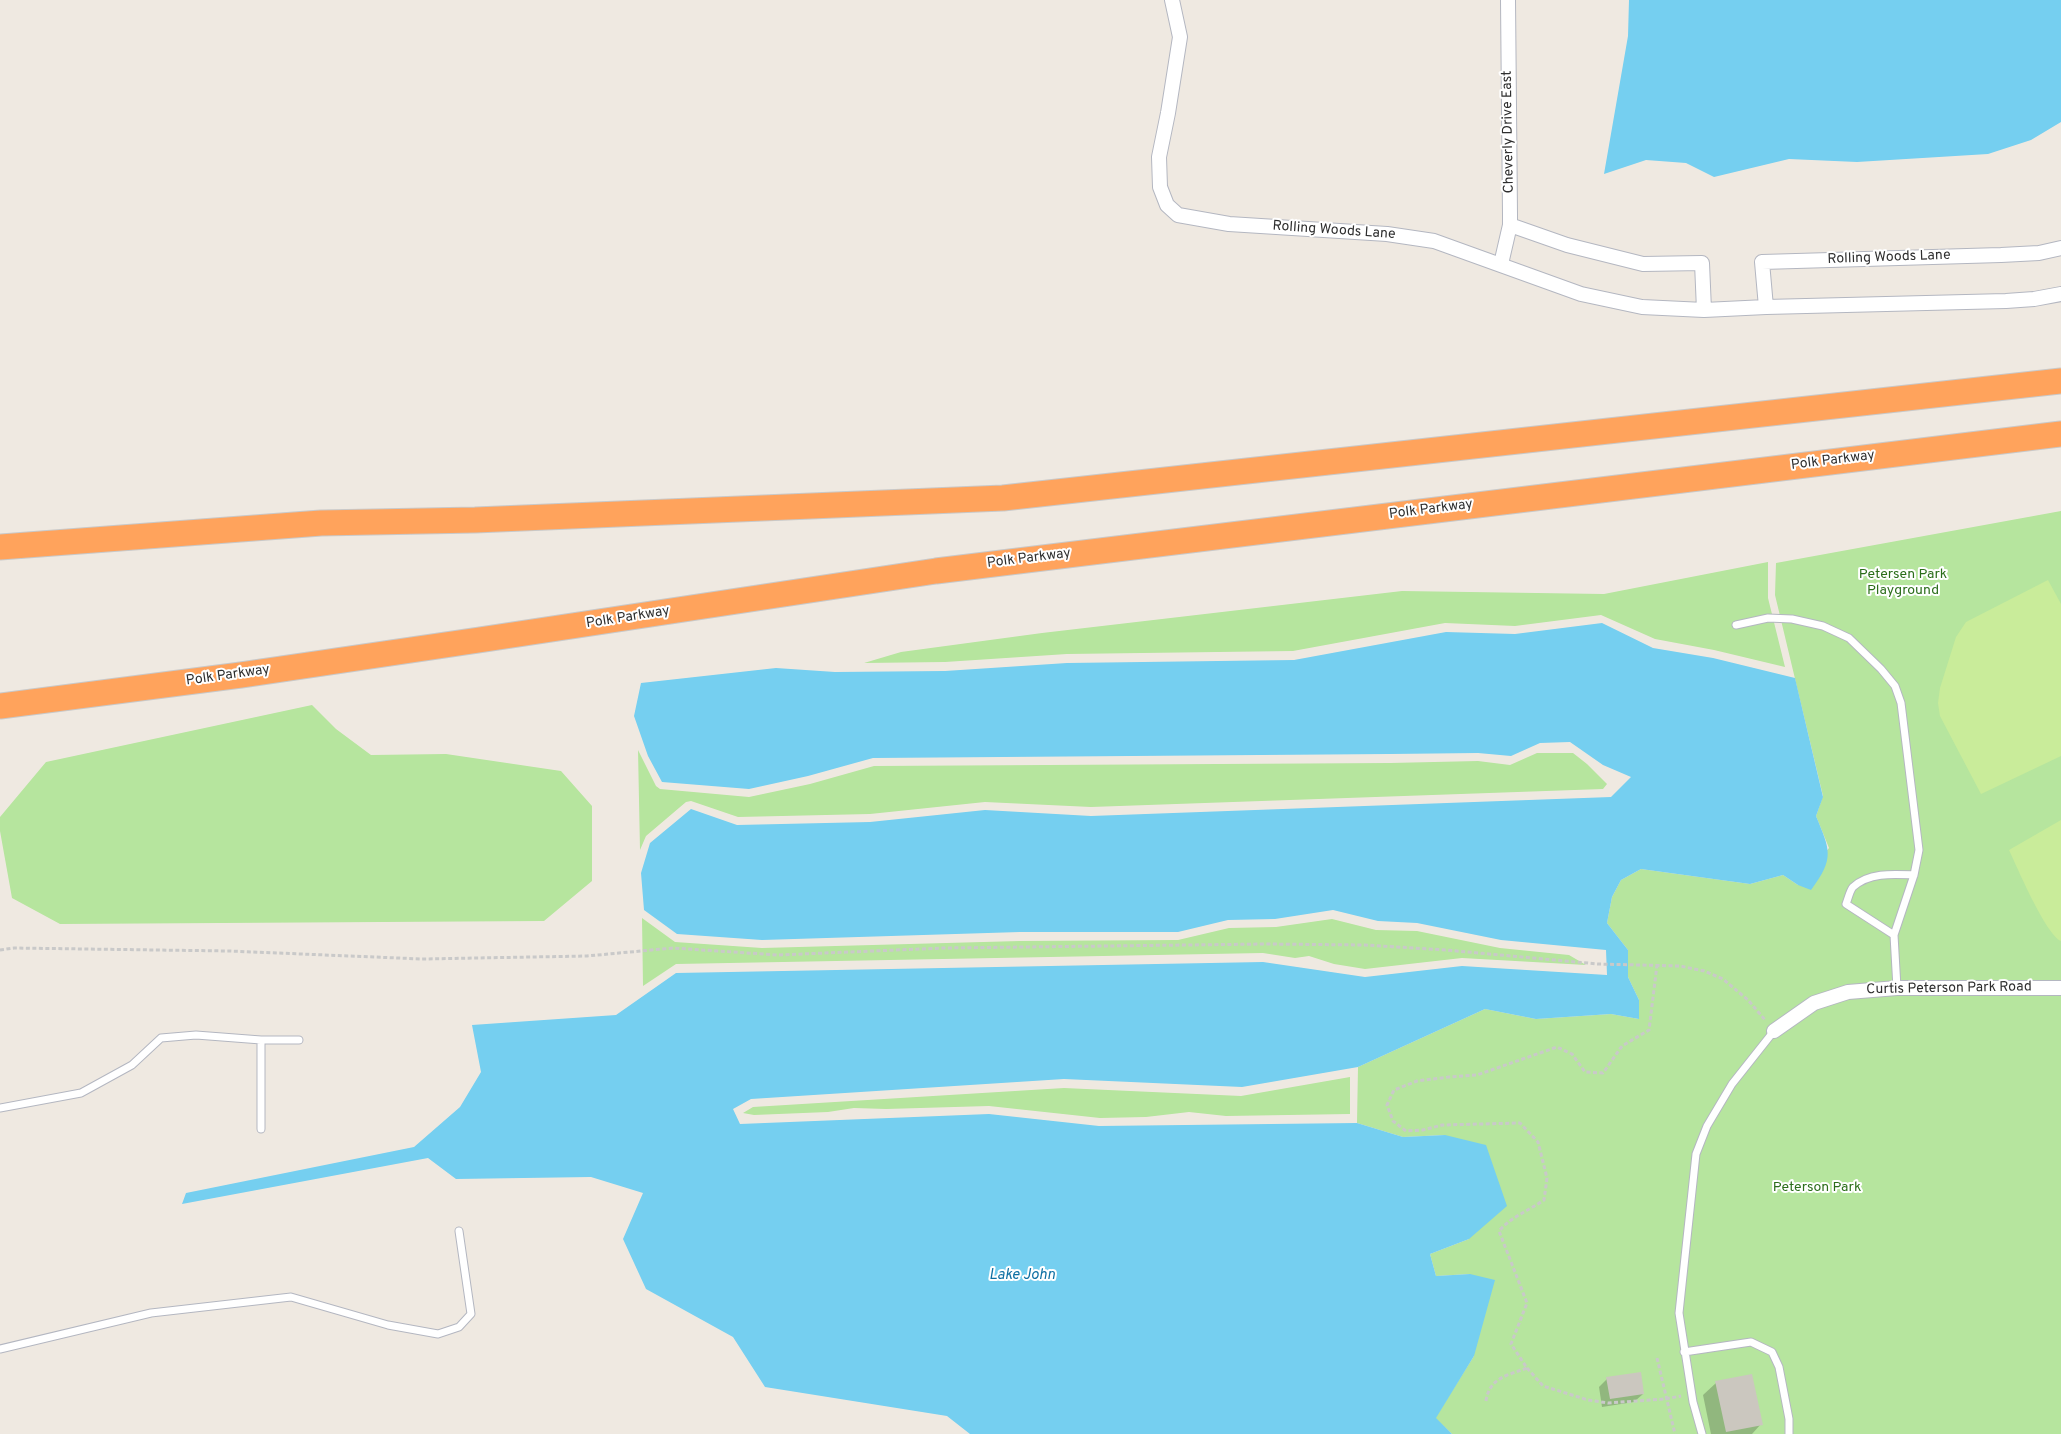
<!DOCTYPE html>
<style>
body{margin:0}
canvas{display:block;background:#efe9e1}
</style>
<canvas width="2061" height="1434"></canvas>
<script>
const ctx = document.querySelector('canvas').getContext('2d');
ctx.lineJoin = 'round';
function fill(path, color) { ctx.fillStyle = color; ctx.fill(path, 'evenodd'); }
function stroke(path, color, width, dash) { ctx.strokeStyle = color; ctx.lineWidth = width; ctx.lineCap = dash ? 'butt' : 'round'; ctx.setLineDash(dash || []); ctx.stroke(path); }
function write(font, color, halo, rows, align = 'center') {
  ctx.font = font + ' Overpass,sans-serif'; ctx.lineWidth = 4; ctx.setLineDash([]); ctx.textBaseline = 'middle'; ctx.strokeStyle = halo; ctx.fillStyle = color; for (const [text, x, y, turn = 0] of rows) {
    ctx.save(); ctx.translate(x, y); ctx.rotate((+turn || 0) * Math.PI / 180); ctx.textAlign = isNaN(turn) ? turn : align; if (halo) ctx.strokeText(text, 0, 0); ctx.fillText(text, 0, 0); ctx.restore();
  }
}
const green = new Path2D(`
 M2061,511V1434H1452L1435,1418L1474,1356L1470,1274L1436,1276L1430,1254L1469,1239L1445,1135L1403,1137L1357,1123L1358,1067L1485,1009L1536,1019L1611,1014L1639,1019V1000L1628,977V950L1607,923L1612,897L1621,880L1641,869L1750,884L1783,875L1798,885L1829,848L1816,816L1823,796L1775,595L1776,563Z
 M1768,562V598L1785,667L1714,650L1655,639L1601,615L1515,626L1445,623L1293,651L1067,654L945,662L864,663L901,652L1042,633L1402,591L1604,594Z
 M312,705L336,729L371,755L446,754L561,771L592,806V881L544,921L60,924L12,898L0,831V817L46,762Z
 M638,750L656,786L660,789L749,797L810,784L874,766L1390,763L1478,761L1510,765L1537,753H1573L1587,764L1607,784L1603,789L1091,807L985,802L870,814L738,817L691,801L686,802L646,836L640,850Z
 M642,918L675,942L762,948L1020,941L1178,940L1229,928L1276,927L1332,919L1376,930L1417,931L1500,948L1569,955L1586,965L1462,958L1365,969L1334,964L1309,956L1295,958L1263,953L676,964L643,986Z
 M1350,1077V1114L1226,1116L1189,1112L1146,1117L1100,1118L989,1106L886,1109L854,1108L828,1112L754,1115L743,1113L753,1107L1064,1088L1241,1096Z`);
const pitch = new Path2D(`
 M2048,580L2061,604V756L1981,794L1940,716L1938,703L1940,688L1956,637L1966,622Z
 M2061,820V941C2046,935 2017,867 2009,850Z`);
const water = new Path2D(`
 M1629,0H2061V122L2031,140L1988,154L1857,162L1789,159L1714,177L1686,163L1646,160L1604,174L1628,36Z
 M1602,623L1653,648L1713,658L1795,678L1823,797L1816,816C1830,850 1835,858 1811,890L1798,885L1783,875L1750,884L1641,869L1621,880L1612,897L1607,923L1628,950V977L1639,1000V1019L1611,1014L1536,1019L1485,1009L1358,1067L1242,1087L1064,1079L751,1099L733,1109L740,1124L989,1114L1099,1126L1357,1123L1403,1137L1445,1135L1486,1145L1507,1206L1469,1239L1430,1254L1436,1276L1470,1274L1495,1280L1474,1356L1436,1418L1452,1434H970L947,1416L765,1387L733,1337L646,1289L623,1239L643,1193L591,1177L456,1179L428,1158L182,1204L186,1193L414,1147L460,1107L481,1072L472,1025L616,1015L676,973L1263,962L1365,977L1462,966L1607,975L1606,950L1501,940L1417,923L1378,921L1333,910L1275,919L1228,920L1178,932H1020L762,940L677,934L644,910L641,873L650,843L691,809L737,825L870,822L985,810L1091,816L1611,797L1631,777L1603,765L1570,742L1540,743L1511,756L1478,753L1390,754L873,758L808,776L749,789L662,782L648,756L634,716L641,683L776,668L835,672L945,671L1067,663L1294,660L1446,632L1515,634Z`);
const shadow = new Path2D(`
 M1607,1379L1643,1394L1634,1402L1602,1407L1599,1387Z
 M1716,1383L1761,1424L1752,1434H1711L1703,1395Z`);
const building = new Path2D(`
 M1641,1372L1644,1394L1610,1399L1606,1377Z
 M1752,1374L1763,1425L1726,1432L1715,1381Z`);
const path = new Path2D(`
 M0,950L14,948L229,951L422,959L587,956L673,948L778,955L944,948L1266,944L1365,945L1446,950L1598,964L1680,966L1704,971L1723,979L1748,1000L1766,1021
 M1657,1358L1675,1434
 M1527,1368L1543,1386L1588,1400L1608,1403L1665,1399L1681,1396
 M1486,1401C1489,1378 1508,1375 1527,1368L1511,1344L1527,1303L1499,1231C1511,1217 1528,1211 1544,1200L1547,1178L1538,1142L1520,1123L1442,1125L1423,1130L1406,1131L1393,1121L1387,1105L1394,1090L1417,1081L1449,1077L1477,1075L1557,1047L1572,1054L1585,1072L1603,1073L1622,1046L1649,1030L1657,965`);
const service = new Path2D(`
 M1736,625L1768,618L1792,619L1823,626L1849,638L1881,669L1895,686L1901,703L1919,850L1914,875L1894,935L1897,988
 M1894,935L1846,904C1848,899 1850,890 1853,887C1869,872 1894,874 1914,875
 M261,1040V1129
 M0,1108L81,1093L132,1065L161,1038L196,1035L261,1040H299
 M0,1349L151,1313L291,1297L388,1325L438,1334L459,1327L471,1314L459,1231
 M1684,1352L1751,1342L1772,1352L1779,1367L1789,1419V1434
 M1702,1434L1693,1402L1679,1313L1696,1154L1707,1126L1732,1084L1774,1031`);
const minor = new Path2D(`
 M1172,0L1180,37L1168,113L1159,157L1160,187L1167,205L1178,215L1229,224L1387,234L1434,241L1581,294L1642,307L1704,310L1766,307L2006,301L2034,299L2061,294
 M1510,225L1567,245L1643,264L1702,263L1704,310
 M1501,264L1510,225V215L1508,0
 M1766,307L1762,262L2001,255L2039,253L2061,248
 M1774,1031L1814,1003L1848,992L1897,988H2061`);
const motorway = new Path2D(`
 M0,547L321,523L475,520L1003,498L2061,381
 M0,706L241,675L479,640L936,571L2061,434`);
const streetNames = [
 ["Cheverly Drive East",1509,132,-91],
 ["Rolling Woods Lane",1334,231,4],
 ["Rolling Woods Lane",1889,258,-2],
 ["Polk Parkway",1833,461,-7],
 ["Polk Parkway",1431,510,-7],
 ["Polk Parkway",1029,559,-7],
 ["Polk Parkway",628,618,-9],
 ["Polk Parkway",228,676,-8],
 ["Curtis Peterson Park Road",1949,989,-1]
];
const parkNames = [
 ["Petersen Park",1903,575],
 ["Playground",1903,591],
 ["Peterson Park",1817,1188]
];
const waterNames = [
 ["Lake John",1022,1276]
];
fill(green, '#b6e59e');
fill(pitch, '#c9ec9a');
fill(water, '#75cff0');
fill(shadow, '#0003');
fill(building, '#cbc7bf');
stroke(service, '#b4b7c1', 9);
stroke(minor, '#b4b7c1', 16);
stroke(motorway, '#c9c9c9', 27);
stroke(path, '#c9c9c9', 3, [4, 2.5]);
stroke(service, '#fff', 7);
stroke(minor, '#fff', 14);
stroke(motorway, '#ffa35c', 25);
write('14px', '#2e2e2e', '#fff', streetNames);
write('14px', '#2c6e1b', '#fff', parkNames);
write('italic 15px', '#0d6fa3', '#fff', waterNames);
</script>
